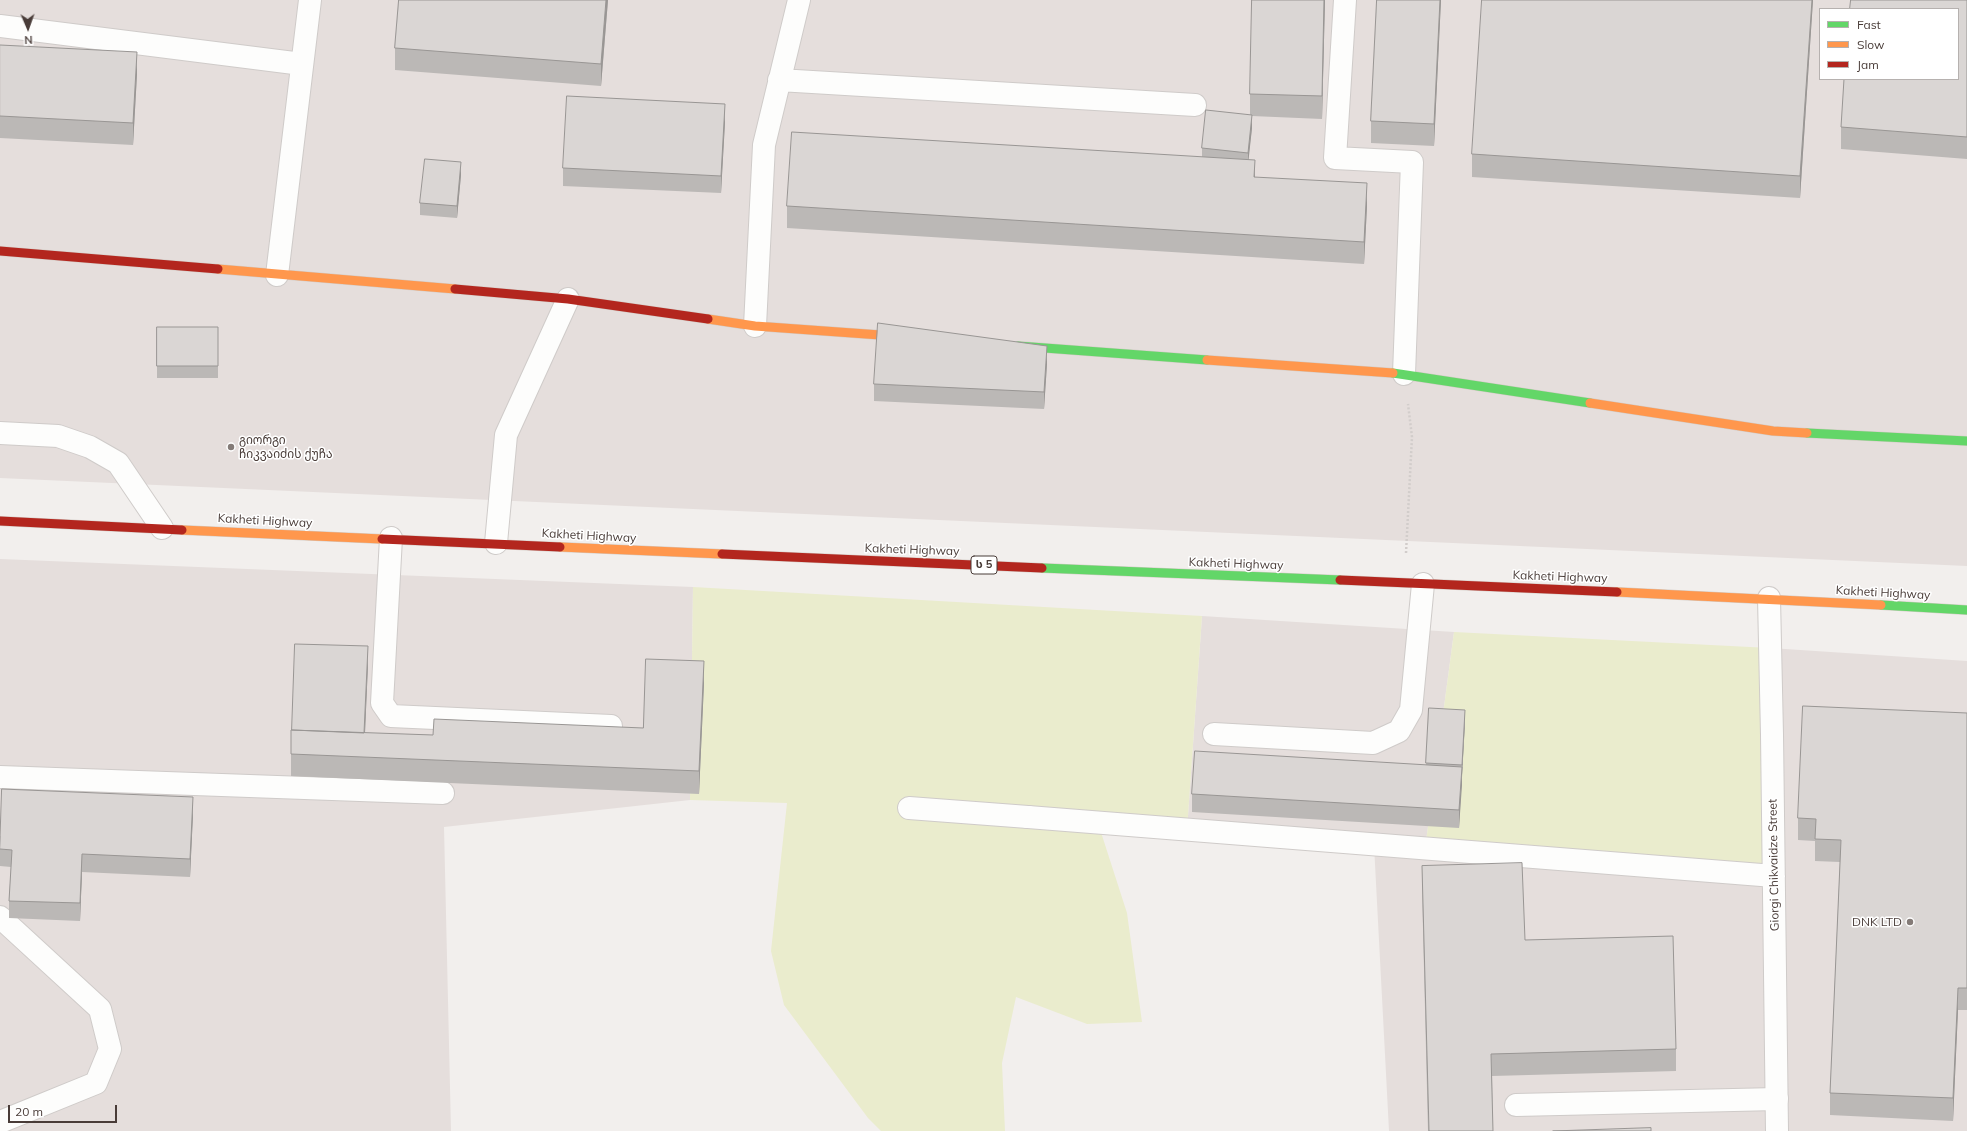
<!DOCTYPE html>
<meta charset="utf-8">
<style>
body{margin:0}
#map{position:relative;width:1967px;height:1131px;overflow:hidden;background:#f2efed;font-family:Mulish,sans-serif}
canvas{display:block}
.legend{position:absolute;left:1819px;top:8px;width:140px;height:72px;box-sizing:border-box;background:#fff;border:1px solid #b6b1af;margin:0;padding:5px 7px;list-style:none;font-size:12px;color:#493c38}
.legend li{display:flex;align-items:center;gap:8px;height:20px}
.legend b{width:20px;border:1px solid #b6b1af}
.north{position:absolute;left:8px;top:8px;width:40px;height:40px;-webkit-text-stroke:3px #fff;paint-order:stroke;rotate:178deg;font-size:11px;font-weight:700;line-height:16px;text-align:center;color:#493c38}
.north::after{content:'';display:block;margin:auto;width:14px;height:18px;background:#493c38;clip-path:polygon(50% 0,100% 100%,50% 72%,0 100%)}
.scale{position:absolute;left:8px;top:1105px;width:109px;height:18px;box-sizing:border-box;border:2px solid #493c38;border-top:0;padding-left:5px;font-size:12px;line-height:14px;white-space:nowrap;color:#493c38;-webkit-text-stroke:3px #fff;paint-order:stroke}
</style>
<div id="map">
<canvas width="1967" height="1131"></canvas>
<ul class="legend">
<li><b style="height:5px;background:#63d668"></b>Fast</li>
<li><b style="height:5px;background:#ff974d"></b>Slow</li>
<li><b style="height:5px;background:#b3261e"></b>Jam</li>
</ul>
<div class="north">N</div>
<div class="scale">20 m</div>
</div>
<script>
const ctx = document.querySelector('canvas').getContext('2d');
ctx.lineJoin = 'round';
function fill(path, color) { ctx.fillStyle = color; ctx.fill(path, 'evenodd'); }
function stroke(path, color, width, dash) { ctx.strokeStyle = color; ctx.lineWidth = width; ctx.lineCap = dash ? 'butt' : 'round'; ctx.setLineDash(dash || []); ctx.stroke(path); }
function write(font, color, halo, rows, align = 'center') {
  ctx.font = font + ' Mulish,"Noto Sans Georgian",sans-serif'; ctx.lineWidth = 3; ctx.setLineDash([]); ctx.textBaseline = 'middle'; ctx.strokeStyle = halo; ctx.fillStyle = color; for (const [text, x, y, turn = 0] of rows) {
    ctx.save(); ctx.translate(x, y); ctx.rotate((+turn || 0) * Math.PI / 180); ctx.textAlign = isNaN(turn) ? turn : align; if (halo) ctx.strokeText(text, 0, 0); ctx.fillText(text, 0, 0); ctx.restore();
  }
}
const industrial = new Path2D(`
 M0,0H1967V566L0,478ZM1820,9H1958V79H1820Z
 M0,559L693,587L690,800L444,827L451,1131H0Z
 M1202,616L1454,632L1425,849L1770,648L1967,661V1131H1389L1374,845L1187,830Z`);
const green = new Path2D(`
 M693,587L1202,616L1187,830L1098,823L1127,913L1142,1022L1087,1024L1016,997L1002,1063L1005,1131H881L868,1118L784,1005L771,951L787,803L690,800Z
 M1454,632L1770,648L1774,876L1425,849Z`);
const path = new Path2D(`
 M1406,553L1412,437L1408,404`);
const lane = new Path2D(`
 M1345,0L1335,158L1412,162L1404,374
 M0,26L302,64
 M779,80L1195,105
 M277,275L310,0
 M755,326L764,145L799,0
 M0,433L58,436L90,447L118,463L162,528
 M391,538L382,703L391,716L611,726
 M496,543L506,435L568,299
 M1214,734L1373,743L1399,731L1411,710L1423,584
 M0,777L443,793
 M909,808L1028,817
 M0,917L100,1009L110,1049L96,1083L0,1122
 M1516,1105L1777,1099`);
const street = new Path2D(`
 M1769,598L1772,735L1777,1131
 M1028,817L1774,876`);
const fast = new Path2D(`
 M1018,346L1207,360
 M1393,373L1590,403
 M1807,433L1967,441
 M1042,568L1340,580
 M1881,605L1967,610`);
const slow = new Path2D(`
 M218,269L455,289
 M708,319L755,326L908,337
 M1207,360L1393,373
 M1590,403L1773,431L1807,433
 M182,530L382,539
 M560,547L722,554
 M1617,592L1881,605`);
const jam = new Path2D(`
 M0,251L218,269
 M455,289L568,299L708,319
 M0,521L182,530
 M382,539L560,547
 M722,554L1042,568
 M1340,580L1617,592`);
const wall = new Path2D(`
 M399,0H608L601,86L395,70V48Z
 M1325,0L1322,119L1252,116V128L1248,160L1255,177L1367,206L1364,264L787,228V206L1202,157V148L1250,115V94Z
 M1377,0H1441L1434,146L1371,143V121Z
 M1813,0L1800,198L1472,177V154Z
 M1967,0V159L1841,149V127Z
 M0,45L137,74L133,145L0,138Z
 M725,122L721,193L563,186V168Z
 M461,175L457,218L420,215V203Z
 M157,327H218V378H157Z
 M1047,364L1044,409L874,401V384Z
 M368,664L365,733L433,735L643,728L704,683L699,794L291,776V754Z
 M1429,708L1465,722L1459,828L1192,812V794L1426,765Z
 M1967,713V1010H1958L1953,1121L1830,1115V1093L1840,862L1815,861V841L1798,840V818Z
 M193,814L190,877L82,872L80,921L9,918V901L11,867L0,866V836Z
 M1422,866L1525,940L1676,1049V1071L1492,1076L1493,1131H1428L1422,888Z`);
const shadedWall = new Path2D(`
 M606,0H608L601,86V64Z
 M1324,0H1325L1322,119V96Z
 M1440,0H1441L1434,146V124Z
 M1812,0H1813L1800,198V176Z
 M137,52V74L133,145V123Z
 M725,104V122L721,193V176Z
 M1252,115V128L1248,165V153Z
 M1255,160V182L1254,177Z
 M461,162V175L457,218V206Z
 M1367,183V206L1364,264V242Z
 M1047,346V364L1044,409V392Z
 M368,646V664L364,755V737Z
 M704,661V683L699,794V771Z
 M1465,710V722L1462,777V765Z
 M1462,767V785L1459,828V810Z
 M193,797V814L190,877V859Z
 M82,854V872L80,921V903Z
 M1958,988V1010L1953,1121V1098Z`);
const building = new Path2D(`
 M399,0H606L601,64L395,48Z
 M1252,0H1324L1322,96L1250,94Z
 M1377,0H1440L1434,124L1371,121Z
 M1482,0H1812L1800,176L1472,154Z
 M1851,0H1967V137L1841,127L1844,79H1958V9H1850Z
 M0,45L137,52L133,123L0,116Z
 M567,96L725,104L721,176L563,168Z
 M1206,110L1252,115L1248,153L1202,148Z
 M792,132L1255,160L1254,177L1367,183L1364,242L787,206Z
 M425,159L461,162L457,206L420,203Z
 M878,323L1047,346L1044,392L874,384Z
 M157,327H218V366H157Z
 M295,644L368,646L364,733L292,730Z
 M646,659L704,661L699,771L291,754V730L433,735L434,719L643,728Z
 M1803,706L1967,713V988H1958L1953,1098L1830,1093L1841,840L1815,839L1816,819L1798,818Z
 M1429,708L1465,710L1462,765L1426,763Z
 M1195,751L1462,767L1459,810L1192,794Z
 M2,789L193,797L190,859L82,854L80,903L9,901L12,850L0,849Z
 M1522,863L1525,940L1673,936L1676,1049L1491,1054L1493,1131H1429L1422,866Z
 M1651,1128V1131H1553Z`);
const markers = [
 [231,447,4,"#847b77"],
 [1910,922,4,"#847b77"]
];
const shields = [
 [984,565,26]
];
const shieldNames = [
 ["ს 5",984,565]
];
const poiNames = [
 ["გიორგი",239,440],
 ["ჩიკვაიძის ქუჩა",239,454],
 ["DNK LTD",1902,922,"right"]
];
const streetNames = [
 ["Kakheti Highway",265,521,3],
 ["Kakheti Highway",589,536,3],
 ["Kakheti Highway",912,550,2],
 ["Kakheti Highway",1236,564,2],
 ["Kakheti Highway",1560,577,2],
 ["Kakheti Highway",1883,593,3],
 ["Giorgi Chikvaidze Street",1774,865,-91]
];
fill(industrial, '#e5dedc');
fill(green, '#eaeccd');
stroke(lane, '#cfcbc9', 24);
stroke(street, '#cfcbc9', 24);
stroke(fast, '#d3cbc5', 10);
stroke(slow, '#d3cbc5', 10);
stroke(jam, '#d3cbc5', 10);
stroke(path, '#d2cdcb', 2.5, [2, 2]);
stroke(lane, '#fdfdfc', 22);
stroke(street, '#fdfdfc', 22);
stroke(fast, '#63d668', 9);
stroke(slow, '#ff974d', 9);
stroke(jam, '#b3261e', 9);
fill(wall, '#bbb8b6');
fill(shadedWall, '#999694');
fill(building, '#dad6d4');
stroke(building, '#999694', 1);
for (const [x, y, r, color] of markers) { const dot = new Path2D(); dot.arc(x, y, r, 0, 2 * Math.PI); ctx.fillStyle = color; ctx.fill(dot); stroke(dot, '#fff', 1.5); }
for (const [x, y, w] of shields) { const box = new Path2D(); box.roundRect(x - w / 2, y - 9, w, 18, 3); ctx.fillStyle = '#fff'; ctx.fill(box); stroke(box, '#493c38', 1); }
write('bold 11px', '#493c38', null, shieldNames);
write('12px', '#493c38', '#fff', poiNames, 'left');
write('12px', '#493c38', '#fff', streetNames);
</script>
